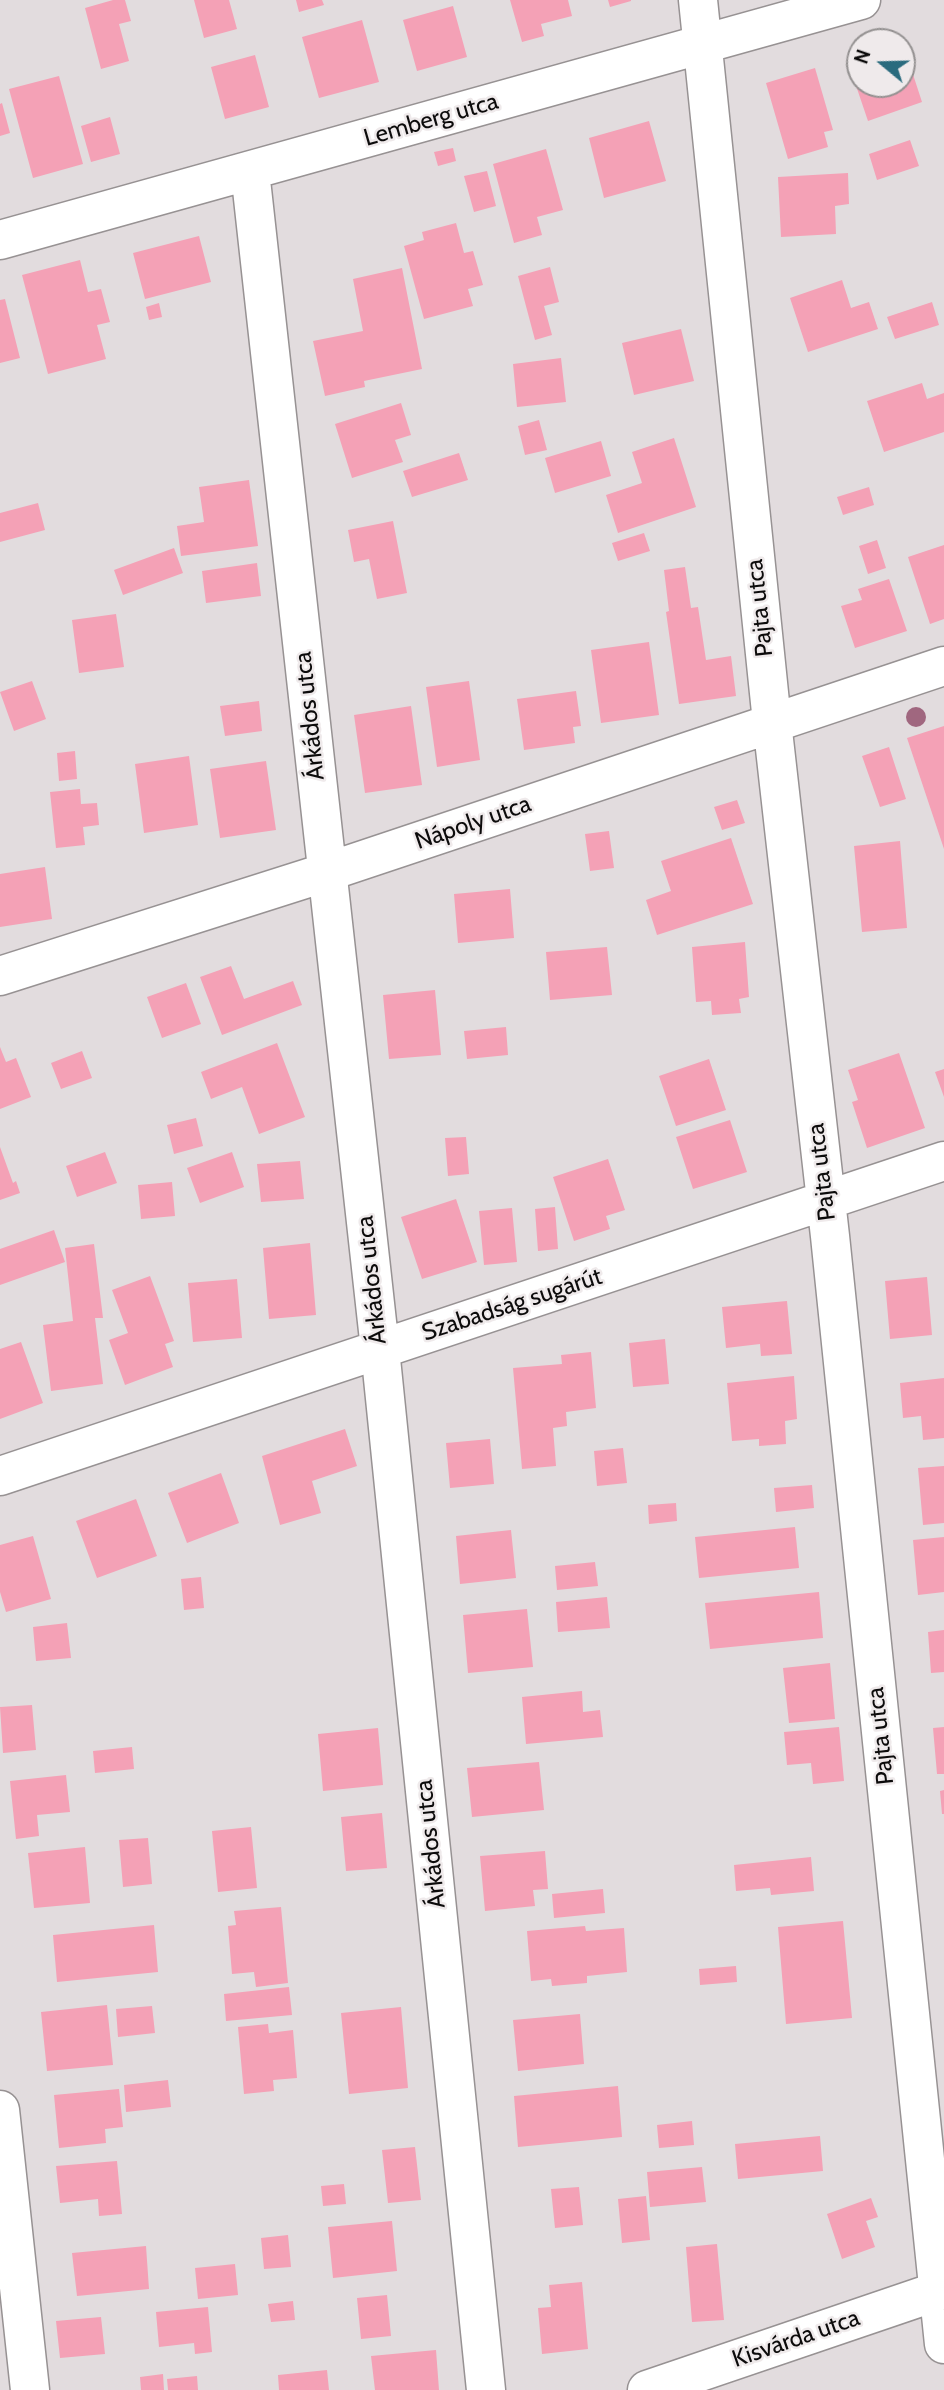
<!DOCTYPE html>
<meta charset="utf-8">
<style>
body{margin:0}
#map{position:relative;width:944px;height:2390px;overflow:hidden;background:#e2dcde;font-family:Cabin,sans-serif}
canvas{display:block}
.north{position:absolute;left:846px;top:28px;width:70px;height:70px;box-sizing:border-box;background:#efeaeb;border:2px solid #949191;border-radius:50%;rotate:289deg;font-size:19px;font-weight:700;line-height:28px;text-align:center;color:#0c0b0b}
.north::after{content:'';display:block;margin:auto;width:24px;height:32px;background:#2a6b7e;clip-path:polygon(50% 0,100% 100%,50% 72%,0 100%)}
</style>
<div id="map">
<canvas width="944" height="2390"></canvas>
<div class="north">N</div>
</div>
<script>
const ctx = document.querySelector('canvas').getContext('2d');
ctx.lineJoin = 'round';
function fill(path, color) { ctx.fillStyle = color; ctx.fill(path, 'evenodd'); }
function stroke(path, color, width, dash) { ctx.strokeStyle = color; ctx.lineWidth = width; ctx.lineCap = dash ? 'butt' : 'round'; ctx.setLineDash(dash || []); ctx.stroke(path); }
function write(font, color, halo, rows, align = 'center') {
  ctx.font = font + ' Cabin,sans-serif'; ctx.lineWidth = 5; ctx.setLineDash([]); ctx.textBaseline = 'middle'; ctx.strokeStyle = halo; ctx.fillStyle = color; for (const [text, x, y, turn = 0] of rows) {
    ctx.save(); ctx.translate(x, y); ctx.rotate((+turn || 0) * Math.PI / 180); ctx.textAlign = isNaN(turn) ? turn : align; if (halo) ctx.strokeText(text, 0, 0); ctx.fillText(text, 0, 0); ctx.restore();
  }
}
const building = new Path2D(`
 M113,0H125L131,21L119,24L129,61L101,69L85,8Z
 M194,0H229L237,29L204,38Z
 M296,0H322L324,5L299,12Z
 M510,0H568L572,16L541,24L544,36L522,42Z
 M608,0H631V1L610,7Z
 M453,6L467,57L417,71L403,20Z
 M362,20L379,82L319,98L302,37Z
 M905,50L922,102L868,121L850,68L860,65V84H902V51Z
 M255,55L269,107L225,119L211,67Z
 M815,68L833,130L824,132L828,147L788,159L766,83Z
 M59,76L83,164L33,178L9,89Z
 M2,103L10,133L0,136V104Z
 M110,117L120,154L91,162L81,126Z
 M649,121L666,181L604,198L589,138Z
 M910,140L919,166L877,180L869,154Z
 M453,148L456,161L438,166L434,152Z
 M546,149L563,210L537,217L542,235L514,243L493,164Z
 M487,171L496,206L474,212L464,176Z
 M848,173L849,204L835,206L836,234L781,237L778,177Z
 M456,223L464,253L473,251L483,285L468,289L473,306L424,319L404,246L424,240L422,232Z
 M199,236L211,282L145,299L133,253Z
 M80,260L88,292L101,289L110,322L97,325L106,359L48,374L22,275Z
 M550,267L559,302L544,306L552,335L535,340L518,276Z
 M402,268L422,369L364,381L365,387L325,396L313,341L363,331L353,279Z
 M842,280L851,308L869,302L878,329L808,352L790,298Z
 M5,299L20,358L0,363V300Z
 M932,302L939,325L895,339L887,317Z
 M159,303L162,317L149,320L146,307Z
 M681,329L694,381L634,395L622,343Z
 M561,358L566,402L517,407L513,364Z
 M922,383L927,399L944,393V432L884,452L867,401Z
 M401,403L411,435L395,440L403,462L352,478L335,424Z
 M539,420L547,450L525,455L518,426Z
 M674,438L696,507L618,533L606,495L642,483L632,452Z
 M601,441L611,476L555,493L545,458Z
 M459,453L468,480L412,497L403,471Z
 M249,480L258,546L181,556L177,526L204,522L199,487Z
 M869,487L874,505L843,515L837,497Z
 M38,503L45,530L0,542V513Z
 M393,521L407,593L377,599L369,559L354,562L348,530Z
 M644,533L650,551L618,561L612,543Z
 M877,540L886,568L868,574L859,546Z
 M944,545V619L930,624L908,557Z
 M174,548L183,573L123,595L114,570Z
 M257,563L261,596L206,603L202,571Z
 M685,567L691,608L698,607L706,660L731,656L736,696L679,704L666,612L669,611L664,570Z
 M889,579L907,631L855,648L841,606L862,600L858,589Z
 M116,614L124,667L79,673L72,620Z
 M649,642L659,715L601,723L591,650Z
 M32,681L46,719L14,731L0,692Z
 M469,681L480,760L437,767L426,687Z
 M576,691L581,726L573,727L575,743L524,750L517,699Z
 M259,701L262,731L225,736L220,706Z
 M411,706L422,785L365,793L354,715Z
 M944,726V849L907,738Z
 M889,747L906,799L880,807L862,756Z
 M75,751L77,779L59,781L57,753Z
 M189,756L198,825L144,833L135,764Z
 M266,761L276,830L220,838L210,769Z
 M80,789L81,804L97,803L99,825L83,827L85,845L56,848L50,792Z
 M737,800L745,823L722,830L714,807Z
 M609,831L614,868L590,871L585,834Z
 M731,838L753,904L657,935L646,900L671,891L661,861Z
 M900,841L907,928L862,932L854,846Z
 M45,867L52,919L0,927V874Z
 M510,889L514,938L458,943L454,894Z
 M745,942L749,997L739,999L741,1013L712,1015L711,1001L696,1002L692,947Z
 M607,947L612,995L550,1000L546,952Z
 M231,966L244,999L293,981L302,1005L222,1035L200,977Z
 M186,983L201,1024L162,1038L147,997Z
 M435,990L441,1055L389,1059L383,995Z
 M506,1027L508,1055L467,1059L464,1031Z
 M277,1043L305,1117L259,1134L242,1087L211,1099L201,1072Z
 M0,1047L6,1062L16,1058L31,1097L0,1109Z
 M82,1051L92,1078L61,1089L51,1063Z
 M899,1053L925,1128L867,1148L852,1102L858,1100L848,1070Z
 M709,1059L726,1110L676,1126L659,1076Z
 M944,1069V1097L935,1072Z
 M196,1118L203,1146L174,1154L167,1125Z
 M730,1120L747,1172L693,1189L676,1137Z
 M466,1137L469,1174L448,1176L445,1138Z
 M0,1147L13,1183L16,1181L20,1193L0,1200Z
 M105,1152L117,1183L77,1197L66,1166Z
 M232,1152L244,1187L200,1203L187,1168Z
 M608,1159L625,1210L606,1216L610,1229L574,1241L553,1177Z
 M300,1161L304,1199L261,1202L257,1164Z
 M172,1182L175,1216L141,1219L138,1185Z
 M456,1199L477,1262L422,1279L401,1217Z
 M555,1207L558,1249L538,1251L535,1209Z
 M512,1208L517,1262L484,1265L479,1211Z
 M54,1230L65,1262L0,1285V1249Z
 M310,1243L316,1315L269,1319L263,1248Z
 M94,1244L103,1318H95L103,1384L51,1391L43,1325L73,1321L65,1248Z
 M150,1276L174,1341L165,1344L173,1367L125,1385L109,1340L128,1333L112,1290Z
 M927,1277L932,1335L890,1339L885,1281Z
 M237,1279L242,1338L193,1342L188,1283Z
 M787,1301L792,1354L761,1356L760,1344L726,1348L722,1307Z
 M665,1339L669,1384L633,1387L629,1343Z
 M21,1342L43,1403L0,1419V1349Z
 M591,1352L596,1408L566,1412L567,1426L553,1428L556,1466L522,1469L513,1368L562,1364L561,1355Z
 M794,1376L797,1419L785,1421L786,1444L759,1446V1439L732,1441L727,1383Z
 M944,1378V1438L923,1440L921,1416L903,1418L900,1383Z
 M345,1429L357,1466L312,1481L321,1513L280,1525L262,1456Z
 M490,1439L494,1484L450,1488L446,1443Z
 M623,1448L627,1483L597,1486L594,1451Z
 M944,1466V1523L923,1525L918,1468Z
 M221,1473L239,1523L187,1543L168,1493Z
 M812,1485L814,1508L776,1512L774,1488Z
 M136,1499L157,1556L97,1578L76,1521Z
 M676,1503L677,1521L649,1524L648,1505Z
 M795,1527L799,1568L699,1578L695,1537Z
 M511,1530L516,1578L460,1584L456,1536Z
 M33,1536L51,1599L6,1612L0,1592V1545Z
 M944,1537V1592L918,1595L913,1540Z
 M595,1562L598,1586L557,1590L555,1566Z
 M201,1577L204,1608L184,1610L181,1579Z
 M819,1592L823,1638L710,1649L705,1603Z
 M607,1597L610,1628L558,1632L556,1602Z
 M527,1609L533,1667L468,1673L463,1615Z
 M67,1623L71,1658L36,1661L33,1627Z
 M944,1630V1672L931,1673L928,1632Z
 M830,1663L835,1719L789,1723L783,1668Z
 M582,1691L583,1712L600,1710L603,1737L526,1744L522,1697Z
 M32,1705L36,1750L3,1753L0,1707Z
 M839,1727L844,1781L813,1784L811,1763L787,1765L784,1732Z
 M944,1727V1774H937L933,1728Z
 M378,1728L383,1785L323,1791L318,1734Z
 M132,1747L134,1769L95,1773L93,1751Z
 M539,1762L544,1810L472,1817L467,1768Z
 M66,1775L70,1812L37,1815L39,1836L16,1839L10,1781Z
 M944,1790V1814H942L940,1791Z
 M382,1813L387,1868L346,1871L341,1817Z
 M251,1827L257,1888L218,1892L212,1831Z
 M148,1838L152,1884L123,1887L119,1840Z
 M85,1847L90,1903L34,1908L28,1853Z
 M545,1851L548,1889L533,1890L535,1906L485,1911L480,1856Z
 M811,1857L814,1891L771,1895L770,1888L736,1891L734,1865Z
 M603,1889L605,1913L554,1918L552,1894Z
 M281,1907L288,1983L256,1987L254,1972L232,1974L228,1926L236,1925L234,1911Z
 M843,1921L852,2018L786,2024L778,1927Z
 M154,1925L158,1972L57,1982L53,1935Z
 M585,1926L586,1931L624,1928L627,1972L587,1976V1983L552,1986L551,1979L531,1981L527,1931Z
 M736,1966L737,1982L700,1985L699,1969Z
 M289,1987L292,2015L226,2021L224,1994Z
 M107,2005L113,2065L47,2071L41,2012Z
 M152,2006L155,2033L118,2037L116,2009Z
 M401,2007L408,2088L349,2094L341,2013Z
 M580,2014L584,2064L518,2071L513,2020Z
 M268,2024L269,2033L293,2030L297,2078L273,2080L274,2091L244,2094L238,2027Z
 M168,2080L171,2107L126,2112L124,2085Z
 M618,2086L622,2137L518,2147L514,2096Z
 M119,2089L123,2127L105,2129L106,2143L59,2148L54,2095Z
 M692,2121L694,2145L659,2148L657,2125Z
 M820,2136L823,2171L738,2179L735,2144Z
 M415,2147L421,2200L388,2203L382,2150Z
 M117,2161L122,2214L99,2216L98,2199L60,2203L56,2166Z
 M702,2167L706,2202L650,2207L647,2172Z
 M344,2184L346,2204L323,2206L321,2186Z
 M579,2187L583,2225L555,2228L551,2189Z
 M646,2196L650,2240L622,2243L618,2199Z
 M871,2198L878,2217L866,2221L875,2247L842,2259L827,2214Z
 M392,2221L397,2271L333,2278L328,2227Z
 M288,2235L291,2267L264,2269L261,2238Z
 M717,2244L724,2320L692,2322L686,2247Z
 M146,2246L149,2289L77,2296L72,2253Z
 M235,2264L238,2295L198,2299L195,2268Z
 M582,2282L588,2349L542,2354L538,2308L551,2307L549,2285Z
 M387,2295L391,2336L361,2339L357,2298Z
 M293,2301L295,2320L271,2322L268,2304Z
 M208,2307L212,2352L195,2354L194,2343L159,2347L156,2312Z
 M101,2317L105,2354L60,2358L56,2321Z
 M436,2350L439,2390H375L371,2356Z
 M327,2370L329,2390H279L278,2375Z
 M163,2374L164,2390H141L140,2377Z
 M197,2376L198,2390H168L167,2379Z`);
const minor = new Path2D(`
 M698,0L772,722L830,1236L944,2344
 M250,171L380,1349L486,2390
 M0,240L861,0
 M0,976L327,872L944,666
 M0,1476L944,1161
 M0,2110L30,2390
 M647,2390L944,2289`);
const trees = [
 [916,717]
];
const streetNames = [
 ["Lemberg utca",431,120,-16],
 ["Pajta utca",760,608,-96],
 ["Árkádos utca",310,716,-96],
 ["Nápoly utca",473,823,-19],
 ["Pajta utca",822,1172,-97],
 ["Árkádos utca",372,1280,-96],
 ["Szabadság sugárút",512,1305,-18],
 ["Pajta utca",881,1736,-96],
 ["Árkádos utca",431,1844,-96],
 ["Kisvárda utca",796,2339,-19]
];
fill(building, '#f4a1b6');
stroke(minor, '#979293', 41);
stroke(minor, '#fff', 38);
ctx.fillStyle = '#a0677f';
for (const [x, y] of trees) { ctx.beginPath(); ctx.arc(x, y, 10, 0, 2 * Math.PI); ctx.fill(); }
write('24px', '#0c0b0b', '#efeaeb', streetNames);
</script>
